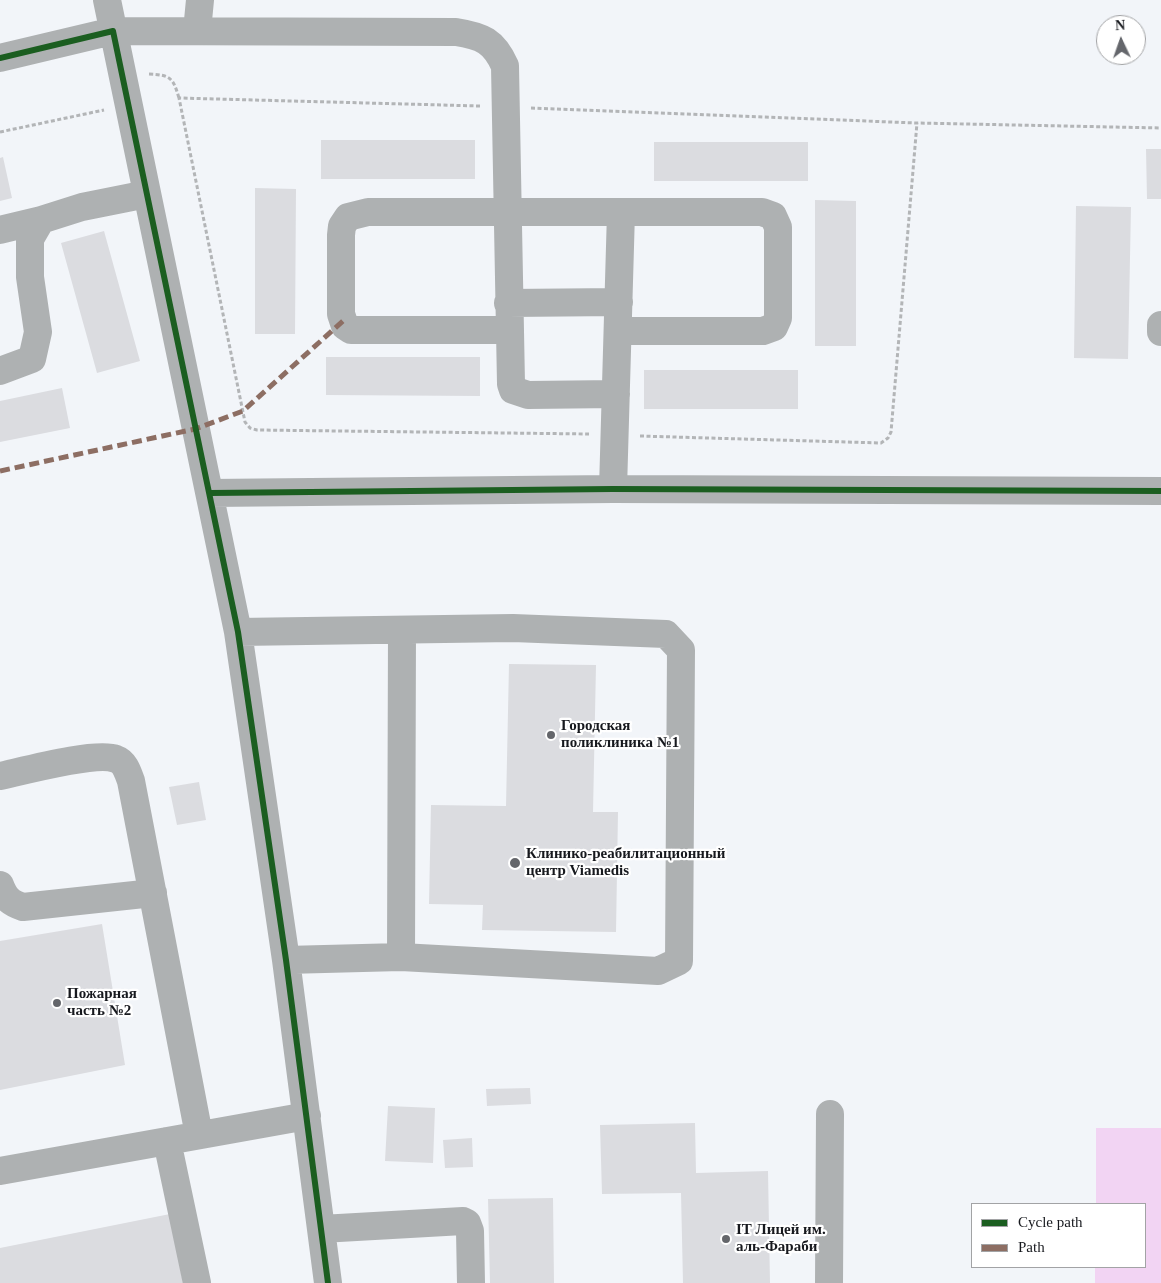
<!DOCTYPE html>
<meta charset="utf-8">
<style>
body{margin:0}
#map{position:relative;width:1161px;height:1283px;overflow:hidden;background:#f2f5f9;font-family:Georgia,serif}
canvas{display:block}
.legend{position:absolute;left:971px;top:1203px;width:175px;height:65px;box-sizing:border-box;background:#fff;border:1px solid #a2a3a5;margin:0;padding:6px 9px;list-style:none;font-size:15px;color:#17191e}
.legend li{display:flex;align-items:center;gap:10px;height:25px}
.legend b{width:25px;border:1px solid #a2a3a5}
.north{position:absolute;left:1096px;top:15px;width:50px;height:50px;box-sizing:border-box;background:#fff;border:1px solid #a2a3a5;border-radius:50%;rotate:357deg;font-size:14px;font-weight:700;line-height:20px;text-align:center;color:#17191e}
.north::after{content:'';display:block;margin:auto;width:18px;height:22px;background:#64666b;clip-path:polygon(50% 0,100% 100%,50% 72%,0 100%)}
</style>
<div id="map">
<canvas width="1161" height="1283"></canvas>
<ul class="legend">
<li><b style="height:6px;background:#1b5e20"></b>Cycle path</li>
<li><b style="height:6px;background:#8d6e63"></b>Path</li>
</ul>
<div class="north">N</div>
</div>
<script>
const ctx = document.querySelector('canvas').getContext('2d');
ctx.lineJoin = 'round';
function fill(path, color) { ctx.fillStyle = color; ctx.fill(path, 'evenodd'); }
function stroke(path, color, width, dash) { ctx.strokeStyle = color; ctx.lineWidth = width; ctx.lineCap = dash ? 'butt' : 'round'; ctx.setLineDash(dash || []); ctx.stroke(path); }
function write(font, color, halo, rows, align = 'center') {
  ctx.font = font + ' Georgia,serif'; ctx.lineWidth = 4.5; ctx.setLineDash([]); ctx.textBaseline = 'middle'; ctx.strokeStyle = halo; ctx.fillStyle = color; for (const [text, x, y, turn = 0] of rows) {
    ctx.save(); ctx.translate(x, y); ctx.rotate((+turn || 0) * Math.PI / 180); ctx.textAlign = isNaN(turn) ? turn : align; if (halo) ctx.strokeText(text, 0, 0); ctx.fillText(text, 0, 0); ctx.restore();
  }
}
const green = new Path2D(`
 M1096,1128H1161V1283H1095V1267H1145V1204H1096Z`);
const building = new Path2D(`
 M321,140H475V179H321Z
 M654,142H808V181H654Z
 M1146,149H1161V199H1147Z
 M3,157L12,198L0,201V158Z
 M255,188L296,189L295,334H255Z
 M815,200L856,201V346H815Z
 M1076,206L1131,207L1128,359L1074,358Z
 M104,231L140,361L97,373L61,243Z
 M326,357H480V396L326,395Z
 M644,370H798V409H644Z
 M62,388L70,428L0,442V401Z
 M509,664L596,665L593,812H618L616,932L482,930L483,905L429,904L431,805L506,806Z
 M199,782L206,820L177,825L169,787Z
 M102,924L125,1065L0,1090V941Z
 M530,1088L531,1104L487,1106L486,1089Z
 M388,1106L435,1108L433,1163L385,1161Z
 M695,1123L696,1173L768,1171L770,1283H683L681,1193L602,1194L600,1125Z
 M472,1138L473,1167L445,1168L443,1140Z
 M553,1198L554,1283H490L488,1199Z
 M170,1214L183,1283H0V1248Z`);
const path = new Path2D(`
 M149,74C171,75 173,78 179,98
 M480,106L179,98L245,422L250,428L257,430L589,434
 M531,108L917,123L1161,128
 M0,132L104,110
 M640,436L881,443L888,438L891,432L917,123`);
const minor = new Path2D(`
 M107,0L238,632L286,960L328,1283
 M197,31L200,0
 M0,58L113,31L456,32C482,36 494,41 505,66L511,384L513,390L528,395L616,394
 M0,230L41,220
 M508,303L619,302
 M1161,325V332
 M509,330H351L345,326L341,314V235L342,226L348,217L368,212H762L773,216L778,227V318L774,327L763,331H618
 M0,371L32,359L38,332L30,277V239L41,220L82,207L147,194
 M613,489L621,212
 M210,493L613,489L1161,491
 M238,632L513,628L666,634L681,650L679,961L658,971L401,957L286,960
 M0,776C23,771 97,751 116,759C125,762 128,773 131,781L199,1135
 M0,885C5,898 10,903 23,907L153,893
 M401,957L402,630
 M167,1141L197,1283
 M0,1171L307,1116
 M321,1229L463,1221L467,1223L470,1231L471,1283
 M829,1283L830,1114`);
const quiet = new Path2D(`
 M0,471L195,429L243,411L343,321`);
const cycleway = new Path2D(`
 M0,58L113,31L238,632L286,960L328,1283
 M210,493L613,489L1161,491`);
const markers = [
 [551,735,5,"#64666b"],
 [515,863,6,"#64666b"],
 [57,1003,5,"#64666b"],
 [726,1239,5,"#64666b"]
];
const poiNames = [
 ["Городская",561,726],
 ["поликлиника №1",561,743],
 ["Клинико-реабилитационный",526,854],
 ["центр Viamedis",526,871],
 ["Пожарная",67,994],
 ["часть №2",67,1011],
 ["IT Лицей им.",736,1230],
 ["аль-Фараби",736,1247]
];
fill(green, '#f2d4f3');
fill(building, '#dbdce0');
stroke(path, '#b3b5b7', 3, [4, 2.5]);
stroke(minor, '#aeb1b2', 28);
stroke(quiet, '#8d6e63', 5, [10, 5]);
stroke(cycleway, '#1b5e20', 6);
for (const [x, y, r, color] of markers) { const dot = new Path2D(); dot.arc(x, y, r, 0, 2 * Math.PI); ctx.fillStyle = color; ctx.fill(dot); stroke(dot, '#fff', 2); }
write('bold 15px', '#17191e', '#fff', poiNames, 'left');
</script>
